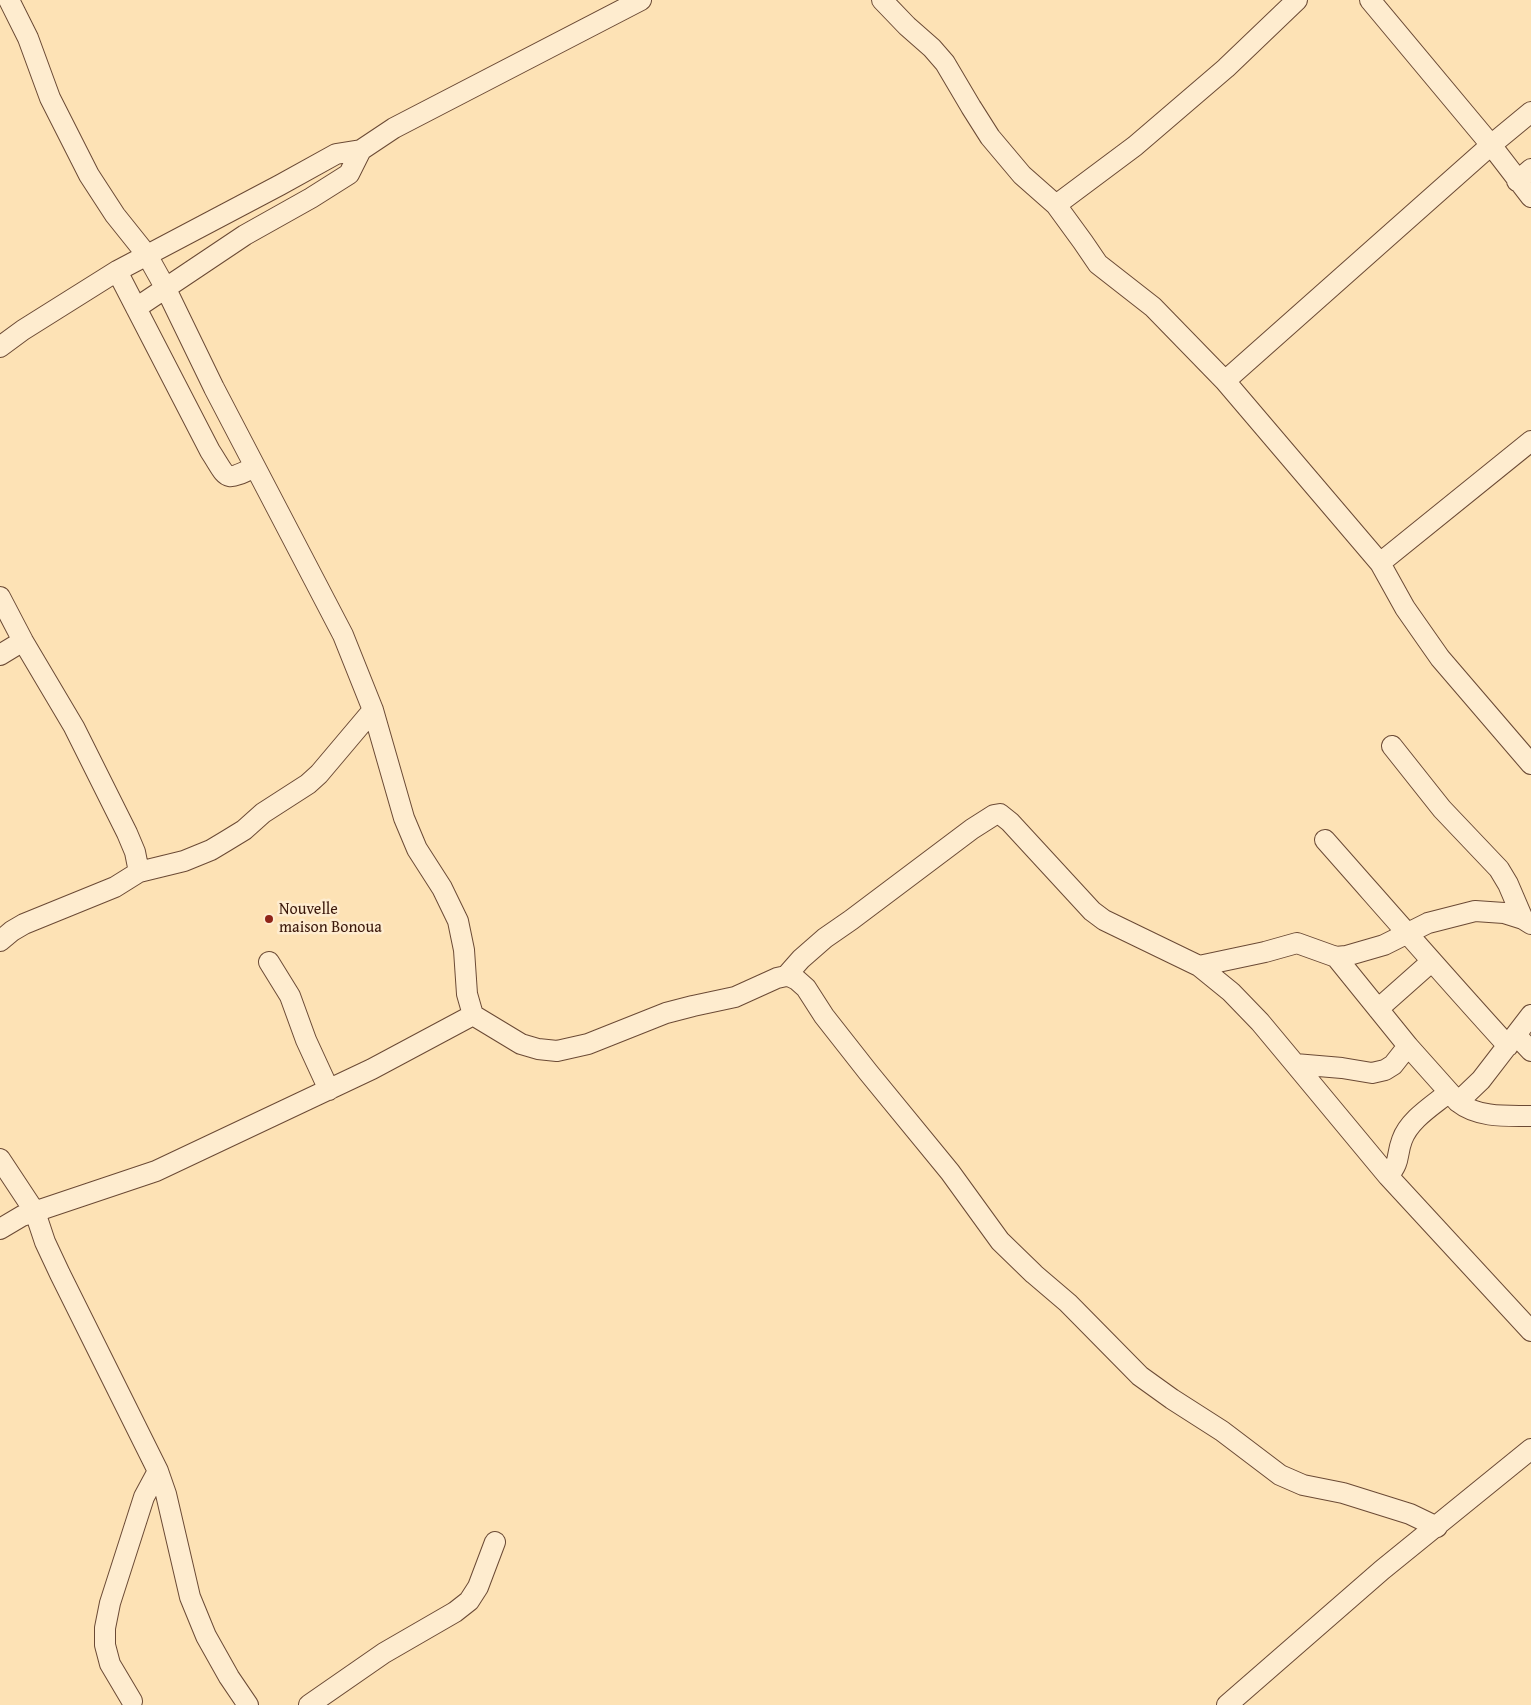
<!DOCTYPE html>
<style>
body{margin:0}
canvas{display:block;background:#fde2b5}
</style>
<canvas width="1531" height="1705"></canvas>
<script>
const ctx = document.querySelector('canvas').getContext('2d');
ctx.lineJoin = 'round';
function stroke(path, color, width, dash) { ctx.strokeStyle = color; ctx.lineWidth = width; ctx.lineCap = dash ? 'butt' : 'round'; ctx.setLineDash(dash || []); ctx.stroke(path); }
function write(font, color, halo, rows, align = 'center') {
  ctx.font = font + ' "Gentium Book Plus",serif'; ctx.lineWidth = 5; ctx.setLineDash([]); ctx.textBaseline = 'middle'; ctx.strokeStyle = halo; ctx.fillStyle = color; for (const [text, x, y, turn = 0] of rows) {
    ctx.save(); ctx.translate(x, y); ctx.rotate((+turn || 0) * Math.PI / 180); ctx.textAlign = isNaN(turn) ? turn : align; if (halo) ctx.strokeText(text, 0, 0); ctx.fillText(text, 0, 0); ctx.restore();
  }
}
const minor = new Path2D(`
 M882,0L907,26L932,48L945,63L971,107L990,137L1022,175L1056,205L1083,242L1098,264L1153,307L1225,381L1380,563L1405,608L1440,658L1531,764
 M1370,0L1491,145L1531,197
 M1517,181L1531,169
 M1056,205L1135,146L1226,68L1297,0
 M117,271L210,451C229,480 223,482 255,467
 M136,308L245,235L311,198L349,174L361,150
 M0,347L23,330L117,271L280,185L336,154L361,150L394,128L641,0
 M1225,381L1491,145L1531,112
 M1380,563L1531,441
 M0,597L23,641L74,727L127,833L135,852L139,872
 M0,655L23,641
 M1392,746L1442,809L1499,869L1508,884L1523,919
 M1325,840C1386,909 1446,978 1508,1046
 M0,941L12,931L24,924L115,887L139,872L184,861L211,850L226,841L244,830L263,813L308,784L319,774L373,710
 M1336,957L1408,1046L1458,1102C1478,1118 1507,1116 1531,1116
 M269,962L290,996L306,1040L329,1090
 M1199,966L1265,952L1297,943L1336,957L1346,956L1384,945L1428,923L1475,911L1504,913L1523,919L1531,924
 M786,976L801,959L825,938L851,920L972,829L994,815L1000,814L1010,822L1092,911L1104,920L1199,966L1231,992L1260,1022L1295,1064L1342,1068L1372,1073L1385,1070L1393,1065L1408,1046
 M1378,1009L1431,962
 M473,1015L521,1044L538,1049L557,1051L588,1044L666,1013L693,1006L735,997L777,978L786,976L791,977L797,980L806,988L824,1016L868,1072L950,1172L1000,1241L1034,1274L1068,1303L1140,1376L1172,1399L1222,1431L1280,1475L1303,1485L1343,1493L1410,1514L1437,1527
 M1516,1035L1531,1051
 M1295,1064L1388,1176C1401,1161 1396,1156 1402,1140C1409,1120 1432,1106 1448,1093
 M1458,1102L1481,1080L1531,1015
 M0,1159L35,1212L45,1242L60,1274L158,1471L166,1494L190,1597L206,1636L229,1677L248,1705
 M1388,1176L1531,1331
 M0,1229L22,1216L156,1171L372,1069L473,1015L467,994L464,950L458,921L442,888L417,849L404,818L373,710L343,635L214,388L166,289L147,255L115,215L89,175L50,98L28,38L9,0
 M132,1701L110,1664L105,1645V1628L110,1603L144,1497L158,1471
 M309,1705L384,1653L455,1612L469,1601L478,1587L495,1542
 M1227,1705L1382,1570L1531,1449`);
const markers = [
 [269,919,5,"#8f2418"]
];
const poiNames = [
 ["Nouvelle",279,910],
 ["maison Bonoua",279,928]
];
stroke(minor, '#6b4a35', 22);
stroke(minor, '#feeccf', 20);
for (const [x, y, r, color] of markers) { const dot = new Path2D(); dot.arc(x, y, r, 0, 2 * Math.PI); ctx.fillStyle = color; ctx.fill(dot); stroke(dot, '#feeccf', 2); }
write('16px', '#3a170a', '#feeccf', poiNames, 'left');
</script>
